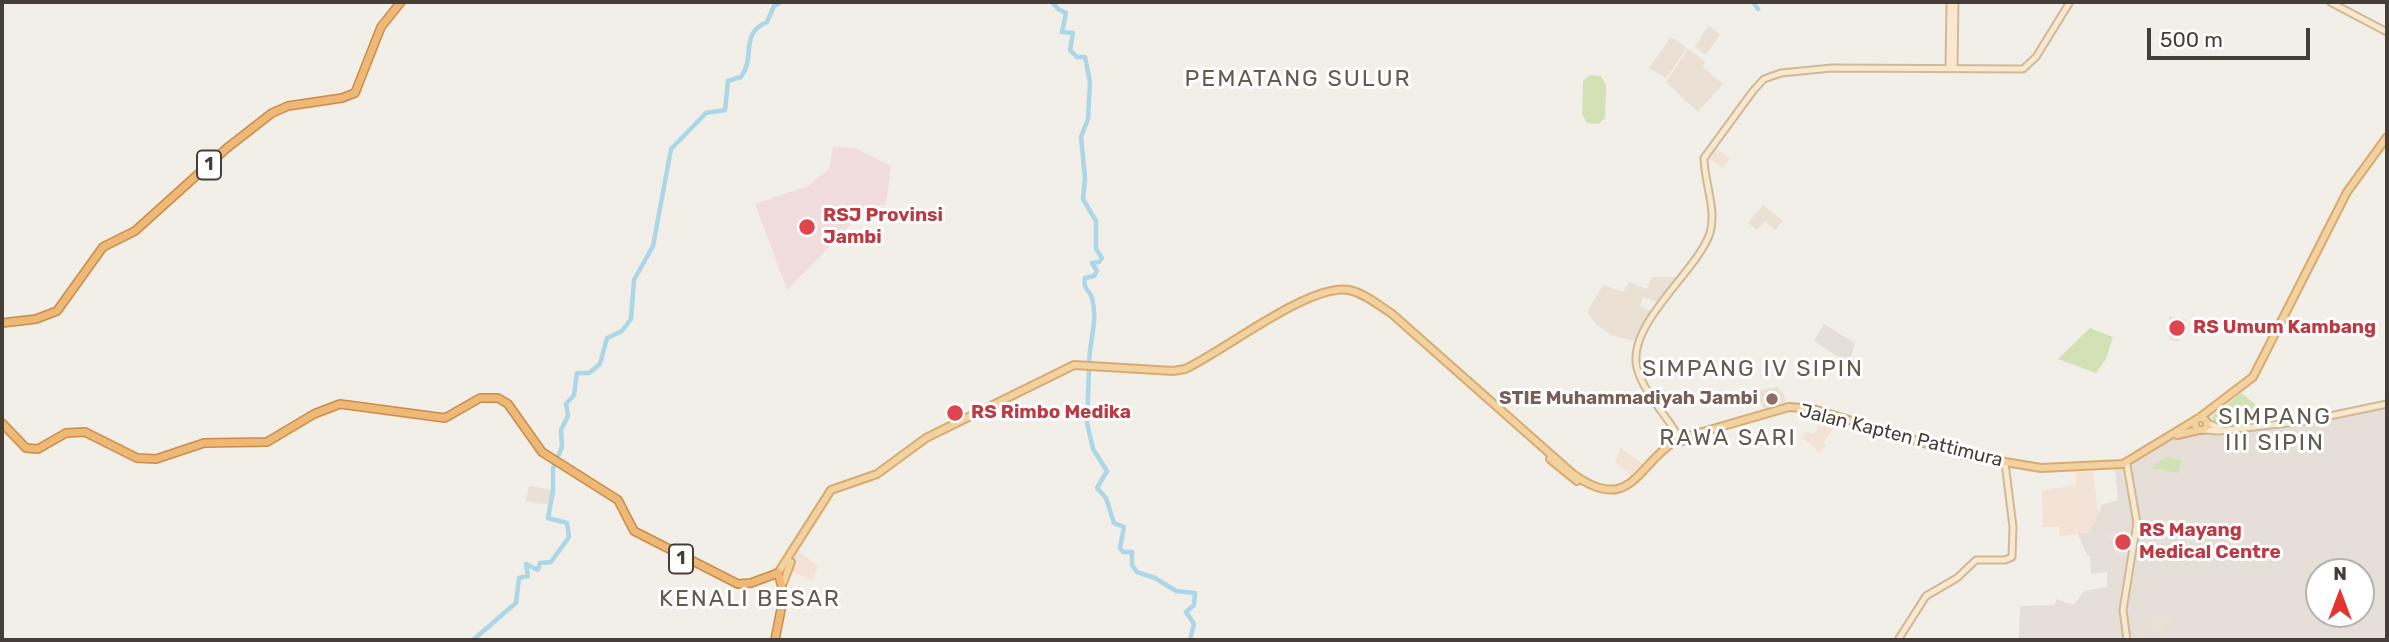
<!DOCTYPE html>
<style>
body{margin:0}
#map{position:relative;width:2389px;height:642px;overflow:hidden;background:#f2eee8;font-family:Rubik,sans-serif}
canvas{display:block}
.frame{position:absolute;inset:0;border:4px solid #453e38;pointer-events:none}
.north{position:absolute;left:2305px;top:558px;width:70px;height:70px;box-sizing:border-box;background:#fff;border:2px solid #b5b2af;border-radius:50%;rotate:0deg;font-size:19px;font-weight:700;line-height:28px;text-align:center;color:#453e38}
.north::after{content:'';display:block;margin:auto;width:24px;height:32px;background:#e3342f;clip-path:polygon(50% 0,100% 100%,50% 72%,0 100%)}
.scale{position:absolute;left:2147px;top:28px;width:163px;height:32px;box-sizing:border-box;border:4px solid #453e38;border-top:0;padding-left:9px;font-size:21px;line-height:24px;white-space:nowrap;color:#453e38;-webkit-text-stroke:5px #fff;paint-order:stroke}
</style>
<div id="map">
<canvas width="2389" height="642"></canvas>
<div class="frame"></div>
<div class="north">N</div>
<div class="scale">500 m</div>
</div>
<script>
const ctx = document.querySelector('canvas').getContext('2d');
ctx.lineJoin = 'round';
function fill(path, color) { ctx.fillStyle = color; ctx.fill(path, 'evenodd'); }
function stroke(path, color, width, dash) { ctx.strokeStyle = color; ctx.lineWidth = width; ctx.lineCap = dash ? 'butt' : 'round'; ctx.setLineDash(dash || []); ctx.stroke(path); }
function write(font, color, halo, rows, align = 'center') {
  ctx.font = font + ' Rubik,sans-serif'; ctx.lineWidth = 6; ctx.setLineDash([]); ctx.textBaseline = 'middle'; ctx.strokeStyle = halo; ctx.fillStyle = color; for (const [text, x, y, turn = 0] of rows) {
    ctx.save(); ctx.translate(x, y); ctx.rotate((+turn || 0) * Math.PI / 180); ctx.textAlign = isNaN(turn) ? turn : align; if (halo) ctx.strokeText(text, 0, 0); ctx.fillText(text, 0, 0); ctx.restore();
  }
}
const residential = new Path2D(`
 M1824,324L1855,343L1849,364L1814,341Z
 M2387,404V640H2019L2020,606L2055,605L2056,599L2074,605L2084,591L2107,587V572L2091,574L2090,556L2087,555L2078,534L2084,527L2094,524V514L2101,510V505L2118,500L2115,468L2127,465L2179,434L2306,421ZM2319,572H2361V614H2319Z`);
const commercial = new Path2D(`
 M1715,148L1730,158L1724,168L1707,158Z
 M1821,419L1837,424L1823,442L1826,445L1820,452L1802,437L1806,432L1814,434Z
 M1621,448L1643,464L1633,477L1615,462Z
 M2076,472H2093L2098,512L2094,524L2090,525L2092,532L2059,536V527H2043L2042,491L2076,485Z
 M798,551L818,566L812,581L789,570Z`);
const education = new Path2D(`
 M1708,25L1720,34L1706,55L1695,47Z
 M1671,37L1687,48L1666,78L1649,68Z
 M1688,49L1705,61L1703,67L1723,84L1698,112L1666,82Z
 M1763,205L1783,221L1775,230L1765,221L1757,230L1748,223Z
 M1652,277H1676L1658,302L1643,297L1640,306L1652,312L1634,341L1611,335L1596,324L1587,312L1603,285L1623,292L1629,282L1647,289Z
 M1777,387L1783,393L1787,406L1766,413L1755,391Z
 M529,486L553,490L550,505L526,501Z
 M2152,616L2172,617L2163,632L2151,633Z`);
const medical = new Path2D(`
 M833,147L855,148L891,166L886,204L864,211L787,290L755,204L808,186L829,169Z
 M2169,316L2186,319L2179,342L2169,339Z
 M2122,533L2124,540H2133L2130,555L2115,554L2113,538H2107V535Z`);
const green = new Path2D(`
 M1590,75L1601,76L1606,85L1605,118L1598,124L1587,123L1582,114L1583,81Z
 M2090,328L2113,337L2106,359L2096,373L2058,359Z
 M2241,393C2254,403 2262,405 2257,423L2219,427L2213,422L2212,416Z
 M2167,457L2182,460L2178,473L2151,468Z`);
const river = new Path2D(`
 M1052,2L1058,9L1066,13L1062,32L1073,33L1070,50L1077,57H1085L1090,82L1088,119L1081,137L1085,178L1083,199L1096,221V249L1102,258L1099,262L1092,263L1097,271L1094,276L1085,278C1083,290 1089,289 1092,298C1098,321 1090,339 1089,362
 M1753,2L1758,9
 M1089,370L1087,423L1093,449L1107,471L1097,488L1106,498L1114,523L1124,527L1120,548L1123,552H1132V565L1137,572L1155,578L1176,591L1195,593L1194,605L1186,612L1194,624L1190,640
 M503,614L516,603L519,578L528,576L526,564L538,570L540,563L551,562L569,537L567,523L548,518L553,491V468L562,447L561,430L568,416L566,404L574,395L577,373H589L600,364L607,338L622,331L631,319L634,280L653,246L671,149L706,113L725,110L728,81L741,77C756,57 739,34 767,22L774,6L781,2
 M473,640L502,615`);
const secondary = new Path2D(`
 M2330,2L2387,32
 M1949,67L1950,2
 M1954,68L1955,2
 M2207,423L2220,428
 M2203,430L2219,431L2306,421L2387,404
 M1682,442C1669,418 1644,394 1637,368C1626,324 1697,272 1710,233C1717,210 1704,181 1704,158L1753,91L1764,79L1781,73L1832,68L2023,69L2036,57L2070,2
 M1898,640L1926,596L1957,578L1976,560H2005L2012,557L2013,527L2005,463
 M2127,640L2123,610L2137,523L2127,465`);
const primary = new Path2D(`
 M2199,418L2253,377L2347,192L2387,137
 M2195 424a6 6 0 1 1 12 0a6 6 0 1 1-12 0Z
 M2177,435L2199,430
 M1550,459L1577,481
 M778,573L831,490L877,474L926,438L1074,365L1173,371L1185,369C1223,352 1309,283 1349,290C1364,293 1378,305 1391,313L1573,474C1632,516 1637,463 1678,439L1789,407L1813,409L1963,455L2041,468L2123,464L2197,419
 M783,583L791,562`);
const highway = new Path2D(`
 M2,323L36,319L57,311L103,247L135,231L227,148L272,113L288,106L342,98L355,93L381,27L401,2
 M2,423L26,448L38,449L66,433L85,432L137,458L156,459L204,443L267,442L314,414L340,404L445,418L480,398H498L508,404L542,452L618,500L634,531L738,584L751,583L778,573L784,594L775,640`);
const markers = [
 [807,227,9,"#e0444e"],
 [2177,328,9,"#e0444e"],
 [1772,399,7,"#8d6e63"],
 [955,413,9,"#e0444e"],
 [2123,542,9,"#e0444e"]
];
const shields = [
 [209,165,24],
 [681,559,24]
];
const shieldNames = [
 ["1",209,165],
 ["1",681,559]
];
const healthNames = [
 ["RSJ Provinsi",823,216],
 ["Jambi",823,238],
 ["RS Umum Kambang",2193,328],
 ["RS Rimbo Medika",971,413],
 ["RS Mayang",2139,531],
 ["Medical Centre",2139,553]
];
const educationNames = [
 ["STIE Muhammadiyah Jambi",1758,399]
];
const streetNames = [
 ["Jalan Kapten Pattimura",1901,436,14]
];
const quarterNames = [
 ["PEMATANG SULUR",1298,79],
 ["SIMPANG IV SIPIN",1753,369],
 ["SIMPANG",2275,417],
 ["III SIPIN",2275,443],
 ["RAWA SARI",1728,438],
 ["KENALI BESAR",750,599]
];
fill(residential, '#e6dfd7');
fill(commercial, '#f2e3d6');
fill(education, '#eae1d4');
fill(medical, '#f1dddd');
fill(green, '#d3e2b5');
stroke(river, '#abd7e8', 4.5);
stroke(secondary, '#cdba9d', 9);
stroke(primary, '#d7ac72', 10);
stroke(highway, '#cc8c48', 10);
stroke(secondary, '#f9e8cc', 5);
stroke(primary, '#f3d2a0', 6);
stroke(highway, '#eeb877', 7);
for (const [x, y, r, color] of markers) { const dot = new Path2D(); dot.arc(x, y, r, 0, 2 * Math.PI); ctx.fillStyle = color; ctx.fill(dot); stroke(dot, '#fff', 2.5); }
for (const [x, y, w] of shields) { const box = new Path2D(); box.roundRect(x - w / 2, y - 14.5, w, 29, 5); ctx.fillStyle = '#fff'; ctx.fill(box); stroke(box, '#453e38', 2); }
write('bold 18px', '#453e38', null, shieldNames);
write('bold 19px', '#be3a42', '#fff', healthNames, 'left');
write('bold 19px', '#785e54', '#fff', educationNames, 'right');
write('19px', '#453e38', '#fff', streetNames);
ctx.letterSpacing = '2px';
write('23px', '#665b50', '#fff', quarterNames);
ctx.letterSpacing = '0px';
</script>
